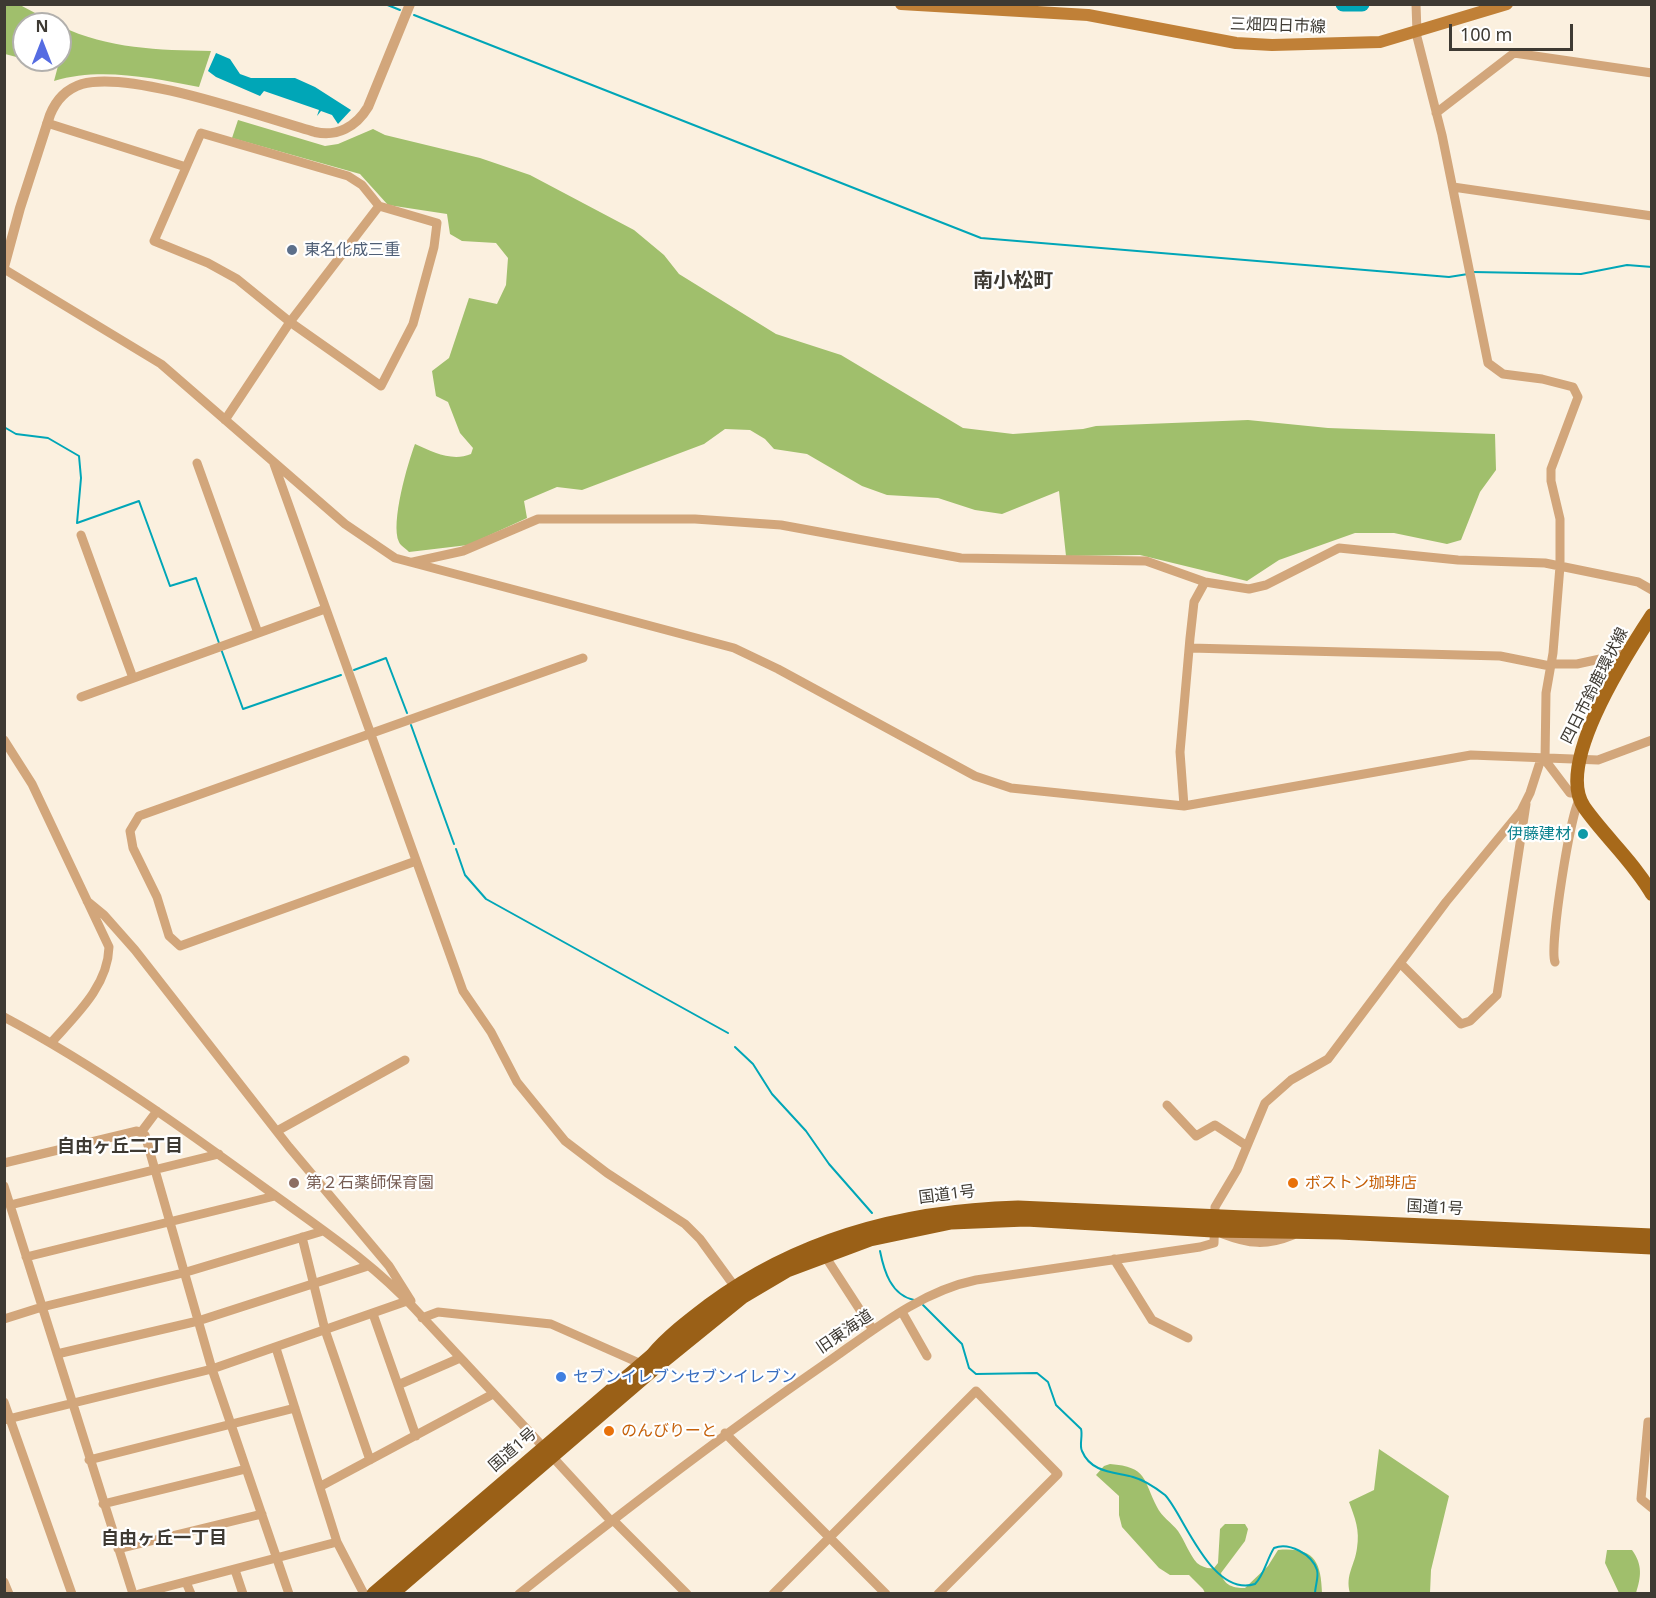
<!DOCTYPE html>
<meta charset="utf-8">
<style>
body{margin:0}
#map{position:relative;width:1656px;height:1598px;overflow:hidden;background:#fbf0df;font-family:"Noto Sans",sans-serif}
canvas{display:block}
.frame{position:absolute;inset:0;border:6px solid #3e3a33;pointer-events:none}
.north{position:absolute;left:12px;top:12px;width:60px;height:60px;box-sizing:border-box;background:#fff;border:2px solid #b2b0ad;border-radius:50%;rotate:0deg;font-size:16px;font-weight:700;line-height:24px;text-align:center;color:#3e3a33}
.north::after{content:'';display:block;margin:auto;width:21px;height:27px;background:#556ce2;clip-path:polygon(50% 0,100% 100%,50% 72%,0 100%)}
.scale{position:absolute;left:1449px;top:24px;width:124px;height:27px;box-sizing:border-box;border:3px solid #3e3a33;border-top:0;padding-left:8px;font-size:18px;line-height:21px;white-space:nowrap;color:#3e3a33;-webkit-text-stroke:4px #fff;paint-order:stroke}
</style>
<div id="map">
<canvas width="1656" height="1598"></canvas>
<div class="frame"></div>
<div class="north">N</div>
<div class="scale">100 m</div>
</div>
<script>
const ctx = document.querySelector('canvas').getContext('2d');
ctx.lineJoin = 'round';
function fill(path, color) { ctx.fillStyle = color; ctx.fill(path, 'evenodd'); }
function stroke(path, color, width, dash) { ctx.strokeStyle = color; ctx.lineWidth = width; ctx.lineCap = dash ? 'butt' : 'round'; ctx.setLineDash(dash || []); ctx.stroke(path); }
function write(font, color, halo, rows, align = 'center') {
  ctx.font = font + ' "Noto Sans","Noto Sans JP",sans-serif'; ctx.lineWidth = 4.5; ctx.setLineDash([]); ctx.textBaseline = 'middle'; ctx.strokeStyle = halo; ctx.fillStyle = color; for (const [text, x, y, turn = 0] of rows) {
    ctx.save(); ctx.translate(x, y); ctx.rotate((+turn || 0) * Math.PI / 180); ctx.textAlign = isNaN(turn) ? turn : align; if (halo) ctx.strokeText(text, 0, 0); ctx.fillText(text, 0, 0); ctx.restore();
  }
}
const forest = new Path2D(`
 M5,4L20,5L56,24H24V59L5,54Z
 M60,26C109,49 158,50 211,51L199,87C151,78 101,67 54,81L58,66L30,60H60Z
 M238,120L325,146L338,144L373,129L385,135L480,158L530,175L634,230L664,255L679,274L776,334L841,355L963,428L1013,434L1083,429L1096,426L1248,420L1328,428L1495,434L1496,470L1480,492L1461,540L1447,544L1394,533H1355L1279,560L1247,581L1140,555L1066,556L1059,491L1002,514L975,510L938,498L887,495L862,486L807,454L774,449L765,439L750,430L725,429L704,444L582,490L557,487L524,501L527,518L468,545L409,552C406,549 400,545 399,542C390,524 408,462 415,444C433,452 452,462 471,454L473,448L460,433L448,402L436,396L432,371L449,358L469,298L497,304L506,285L508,258L496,243L462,241L450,234L447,214L388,205L360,174L232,138Z
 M1379,1449L1449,1496L1431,1570L1430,1593H1350C1345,1575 1355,1565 1357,1548C1360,1530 1355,1518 1349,1502L1374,1490Z
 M1110,1464C1148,1467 1143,1480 1157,1507C1161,1516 1172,1523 1178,1531C1185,1541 1189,1554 1197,1563C1202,1567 1208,1569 1214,1568L1218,1563L1220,1529L1225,1524H1245L1248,1529L1245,1541L1221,1573C1224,1586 1234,1588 1245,1588L1268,1566L1278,1550C1314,1547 1321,1561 1322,1593H1205L1203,1589L1189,1575H1170L1159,1568L1122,1527L1119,1515V1496L1096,1475L1104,1466Z
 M1607,1550H1632C1643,1565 1641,1577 1636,1593H1619L1605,1563Z`);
const water = new Path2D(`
 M216,53L230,59L240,74L251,78H295L315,87L351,110L338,124L332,115L321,111L317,116L319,110L264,91L260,96L216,77L208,71Z`);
const stream = new Path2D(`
 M385,4L400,10
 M414,15L981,238L1449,277L1468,274
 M1473,272L1581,274L1627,265L1652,267
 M4,427L16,434L48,438L79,456L81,478L77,523L139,501L170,586L196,578L219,643
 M221,649L243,709L341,675
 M354,670L386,658L407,713
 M411,725L454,844
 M456,849L465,875L486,899L728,1033
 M735,1047L753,1064L772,1094L806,1131L829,1164L872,1213
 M880,1251C884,1271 891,1295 914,1300
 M923,1305L962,1344L969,1368L976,1374L1037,1373L1048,1382L1056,1405L1081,1429C1083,1436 1079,1445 1082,1451C1091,1473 1115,1472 1133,1477C1144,1480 1156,1488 1165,1495C1183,1513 1211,1598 1255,1584C1264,1575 1267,1559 1274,1548C1289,1542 1312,1554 1317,1570C1319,1577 1315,1586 1315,1594`);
const river = new Path2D(`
 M1343,4H1362`);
const minor = new Path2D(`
 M1416,4L1417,33
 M1416,33L1442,135L1488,363L1503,374L1542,379L1573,387L1578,397L1551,469V481L1560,519V566L1553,653L1546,693L1545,760L1570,793H1578
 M1436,113L1514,53L1652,73
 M47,123L186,167
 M201,133L348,176L362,185L379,206L437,223L434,247L413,324L381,386L290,322L237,279L208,263L154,241Z
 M1453,187L1652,216
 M4,269L161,364L345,524L395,558L734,648L778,669L975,776L1011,788L1184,806L1471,755L1598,760L1652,740
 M225,420L290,322L379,206
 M197,463L258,633
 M274,464L463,991L491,1032L517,1082L565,1141L607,1173L685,1224L700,1239L735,1287
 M81,535L133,678
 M413,562L463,551L538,519H695L781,525L961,558L1146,561L1205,582L1249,589L1266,585L1339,548L1458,560L1545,563L1638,582L1652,590
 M1190,648L1500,656L1550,666
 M1551,664H1577L1628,653
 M81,697L325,609
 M4,740L32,784L109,947C108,986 76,1015 51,1043
 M1184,806L1180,752L1190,638L1194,602L1205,582
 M416,861L180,946L169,936L157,897L133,848L130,831L139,816L583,658
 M87,901L104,915L135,950L289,1147L389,1266L411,1301
 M1555,962C1549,948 1571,808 1580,799
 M1400,963L1461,1024L1470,1021L1497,995L1526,804
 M4,1017C98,1067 187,1131 273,1194C321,1229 374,1264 414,1308C480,1379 546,1449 611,1521
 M1167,1105L1196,1136L1215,1125L1247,1146
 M142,1131L157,1111
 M277,1131L405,1060
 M4,1163L137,1131L145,1135L212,1369L289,1594
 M4,1186L133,1594
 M10,1205L219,1154
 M1223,1234C1249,1244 1266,1246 1293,1235
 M302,1237L325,1330L370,1460
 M825,1256L873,1330
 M26,1257L275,1196
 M1114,1259L1152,1320L1188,1338
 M902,1312L927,1356
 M373,1314L416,1436
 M422,1318L438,1312L551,1324L646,1366
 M4,1319L42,1307L183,1273L323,1231
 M276,1348L337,1542L364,1594
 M57,1354L198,1321L368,1266
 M398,1385L460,1358
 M4,1402L72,1594
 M4,1420L212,1369L407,1301
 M1652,1422H1648L1641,1499L1652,1508
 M725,1433L886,1594
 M89,1460L295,1408
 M321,1486L493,1394
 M103,1504L246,1469
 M613,1520L687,1594
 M118,1549L262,1514
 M235,1570L243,1594
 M4,1582L9,1594
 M186,1582L191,1594
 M139,1594L337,1542
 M519,1594C618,1515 718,1438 822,1366C870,1333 918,1292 976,1280L1200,1247L1214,1243L1215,1207L1237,1170L1265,1103L1291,1080L1328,1059L1446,902L1521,811L1530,793L1541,759
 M773,1594L976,1391L1058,1474L938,1594`);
const tertiary = new Path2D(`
 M4,267L20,208L50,115C56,100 66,89 82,84C132,70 261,117 315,132C337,137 356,127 368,107L410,4`);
const secondary = new Path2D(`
 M901,4L1088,15L1236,43L1272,45L1380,42L1507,4`);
const primary = new Path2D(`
 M1652,615C1627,653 1555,764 1584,807C1605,837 1633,861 1652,894`);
const trunk = new Path2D(`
 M374,1594L652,1356C669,1336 689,1321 710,1305C801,1238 906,1211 1018,1208L1652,1236
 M391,1594L653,1369L743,1296L787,1270L870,1239L951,1222L1026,1219L1213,1230L1339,1232L1652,1247`);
const markers = [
 [292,250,6,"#5c6f8a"],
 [1583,834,6,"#0f9aa8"],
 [294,1183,6,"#8d6e63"],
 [1293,1183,6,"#e8710a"],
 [561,1377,6,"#3f7fe0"],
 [609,1431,6,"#e8710a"]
];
const streetNames = [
 ["三畑四日市線",1278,26,2],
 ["四日市鈴鹿環状線",1595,686,-63],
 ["国道1号",947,1195,-7],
 ["国道1号",1435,1208,3],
 ["旧東海道",845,1332,-34],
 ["国道1号",513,1450,-41]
];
const serviceNames = [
 ["東名化成三重",304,250]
];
const cultureNames = [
 ["伊藤建材",1571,834]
];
const educationNames = [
 ["第２石薬師保育園",306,1183]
];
const foodNames = [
 ["ボストン珈琲店",1305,1183],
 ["のんびりーと",621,1431]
];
const shopNames = [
 ["セブンイレブンセブンイレブン",573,1377]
];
const neighbourhoodNames = [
 ["自由ヶ丘二丁目",120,1147],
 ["自由ヶ丘一丁目",164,1539]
];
const quarterNames = [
 ["南小松町",1013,281]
];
fill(forest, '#a0bf6c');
fill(water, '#00a6b7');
stroke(stream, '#00a6b7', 2);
stroke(river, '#00a6b7', 15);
stroke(minor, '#d2a67b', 9);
stroke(tertiary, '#d2a67b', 10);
stroke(secondary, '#c08037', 12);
stroke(primary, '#a7691a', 14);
stroke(trunk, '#9a6017', 15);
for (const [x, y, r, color] of markers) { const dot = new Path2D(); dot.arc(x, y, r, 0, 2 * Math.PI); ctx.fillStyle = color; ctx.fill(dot); stroke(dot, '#fff', 2); }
write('16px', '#3e3a33', '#fff', streetNames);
write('16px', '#4e5e75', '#fff', serviceNames, 'left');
write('16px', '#0d838f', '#fff', cultureNames, 'right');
write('16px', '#785e54', '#fff', educationNames, 'left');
write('16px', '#c56008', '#fff', foodNames, 'left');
write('16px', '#366cbe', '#fff', shopNames, 'left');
write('bold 18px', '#3e3a33', '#fff', neighbourhoodNames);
write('bold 20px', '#3e3a33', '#fff', quarterNames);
</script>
